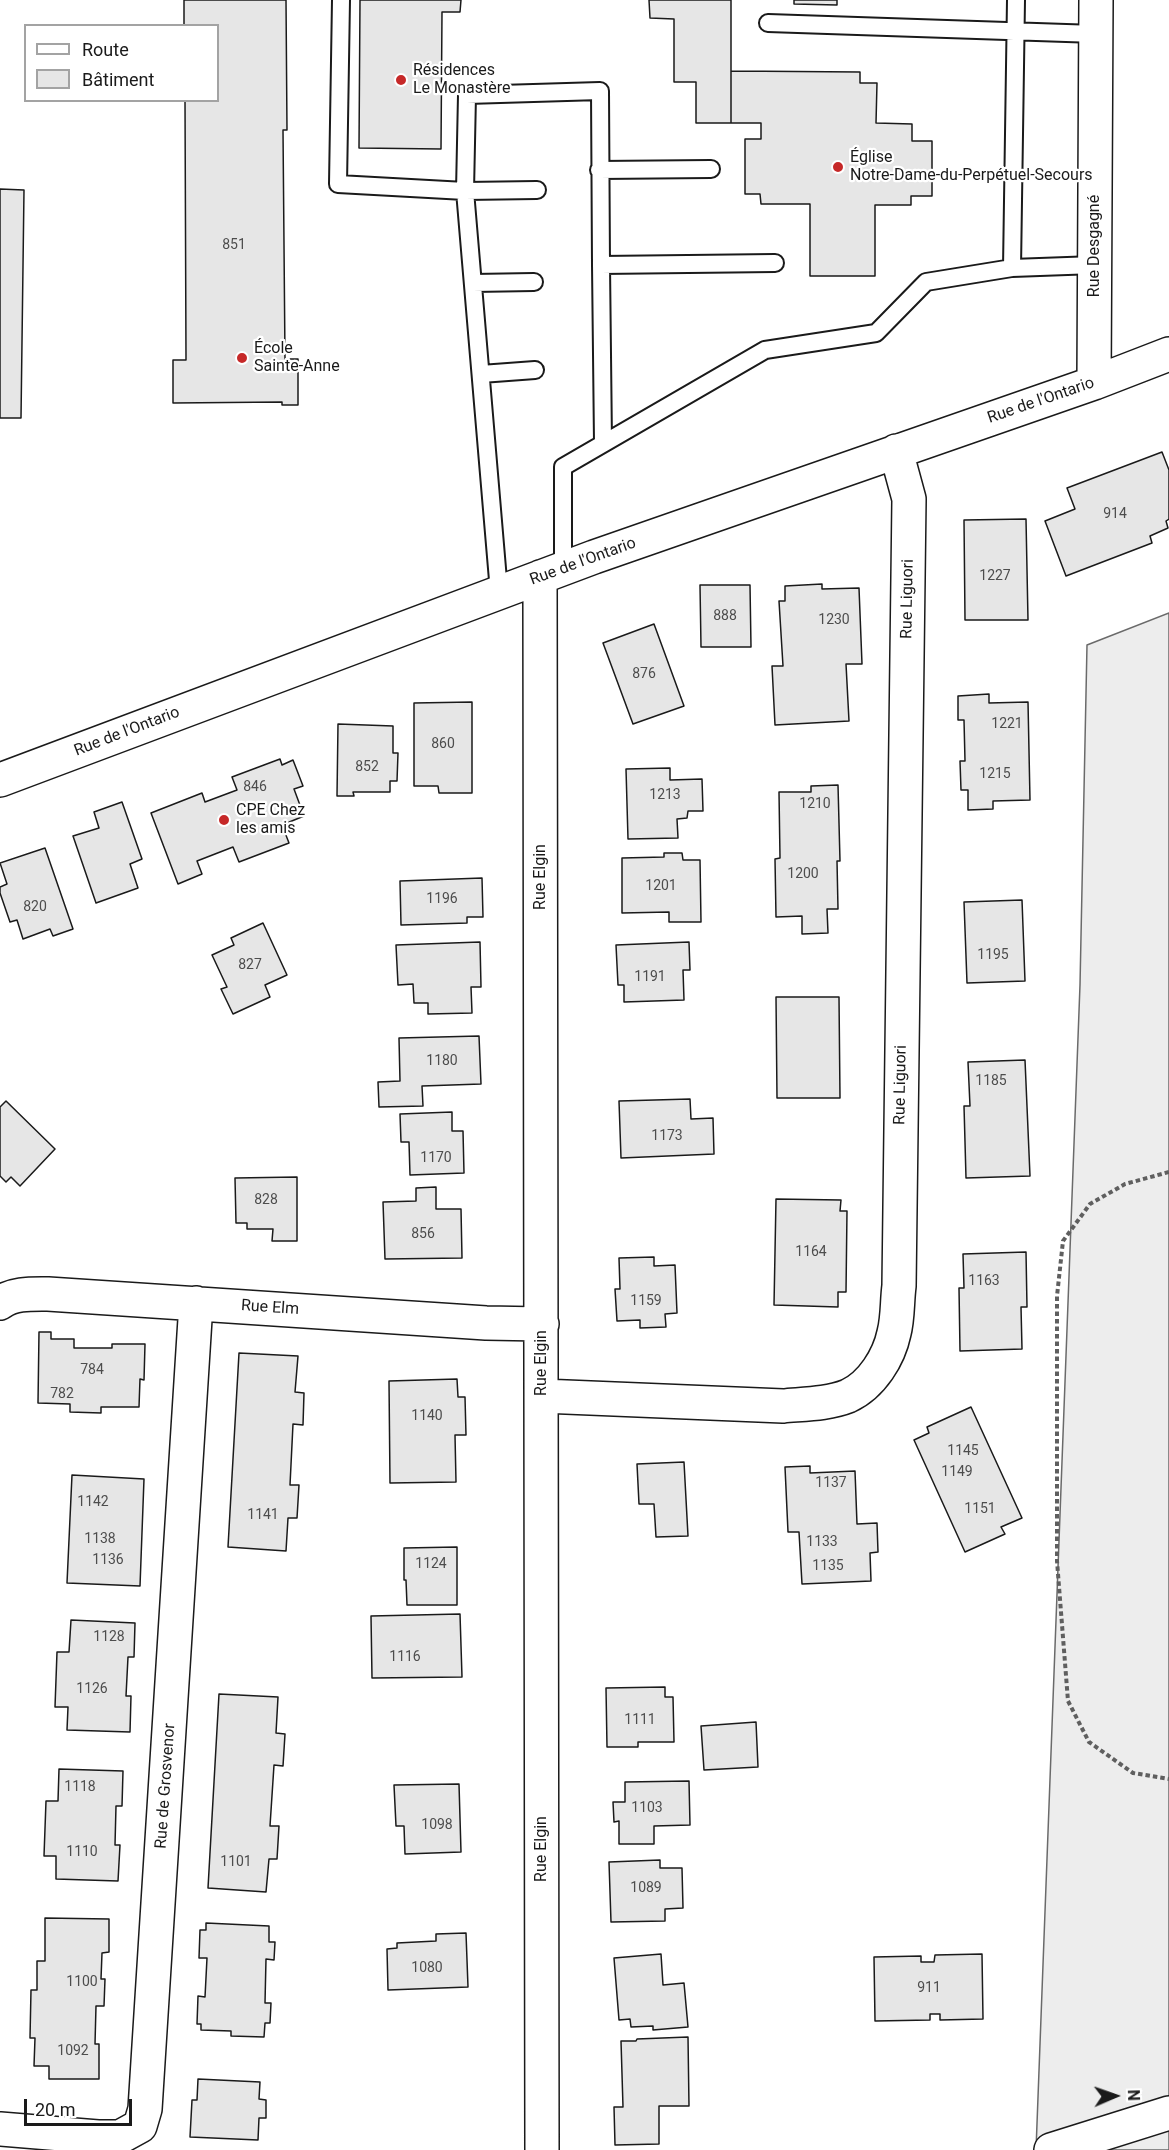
<!DOCTYPE html>
<meta charset="utf-8">
<style>
body{margin:0}
#map{position:relative;width:1169px;height:2150px;overflow:hidden;background:#fff;font-family:Roboto,sans-serif}
canvas{display:block}
.legend{position:absolute;left:24px;top:24px;width:195px;height:78px;box-sizing:border-box;background:#fff;border:2px solid #a3a3a3;margin:0;padding:8px 10px;list-style:none;font-size:18px;color:#1a1a1a}
.legend li{display:flex;align-items:center;gap:12px;height:30px}
.legend b{width:30px;border:2px solid #a3a3a3}
.north{position:absolute;left:1085px;top:2066px;width:60px;height:60px;-webkit-text-stroke:4px #fff;paint-order:stroke;rotate:88deg;font-size:16px;font-weight:700;line-height:24px;text-align:center;color:#1a1a1a}
.north::after{content:'';display:block;margin:auto;width:21px;height:27px;background:#1a1a1a;clip-path:polygon(50% 0,100% 100%,50% 72%,0 100%)}
.scale{position:absolute;left:24px;top:2099px;width:108px;height:27px;box-sizing:border-box;border:3px solid #1a1a1a;border-top:0;padding-left:8px;font-size:18px;line-height:21px;white-space:nowrap;color:#1a1a1a;-webkit-text-stroke:4px #fff;paint-order:stroke}
</style>
<div id="map">
<canvas width="1169" height="2150"></canvas>
<ul class="legend">
<li><b style="height:8px;background:#fff"></b>Route</li>
<li><b style="height:16px;background:#e6e6e6"></b>Bâtiment</li>
</ul>
<div class="north">N</div>
<div class="scale">20 m</div>
</div>
<script>
const ctx = document.querySelector('canvas').getContext('2d');
ctx.lineJoin = 'round';
function fill(path, color) { ctx.fillStyle = color; ctx.fill(path, 'evenodd'); }
function stroke(path, color, width, dash) { ctx.strokeStyle = color; ctx.lineWidth = width; ctx.lineCap = dash ? 'butt' : 'round'; ctx.setLineDash(dash || []); ctx.stroke(path); }
function write(font, color, halo, rows, align = 'center') {
  ctx.font = font + ' Roboto,sans-serif'; ctx.lineWidth = 4.5; ctx.setLineDash([]); ctx.textBaseline = 'middle'; ctx.strokeStyle = halo; ctx.fillStyle = color; for (const [text, x, y, turn = 0] of rows) {
    ctx.save(); ctx.translate(x, y); ctx.rotate((+turn || 0) * Math.PI / 180); ctx.textAlign = isNaN(turn) ? turn : align; if (halo) ctx.strokeText(text, 0, 0); ctx.fillText(text, 0, 0); ctx.restore();
  }
}
const built = new Path2D(`
 M1169,613V2150H1036L1080,985L1087,645Z`);
const building = new Path2D(`
 M184,0H286L287,130H283L285,359H298V405H282V402L173,403V360H186L185,100H218V26H184Z
 M360,0H461L460,12H442L441,149L359,148Z
 M649,0H731V123H696V82H674V19L650,18Z
 M794,0H837V5L794,4Z
 M731,71L860,72V83H877L876,123L912,124V141H932V196H911V205H875V276H810V204H761L760,194H745V139H761V123H731Z
 M0,189L24,190L21,418H0Z
 M1162,452L1169,470V519L1166,521L1168,528L1150,536L1152,543L1066,576L1045,521L1075,509L1067,488Z
 M1026,519L1028,620H965L964,520Z
 M822,584V589L859,588L862,664H846L849,721L775,725L772,666H783L779,601H785V586Z
 M700,585H750L751,647H701Z
 M654,624L684,706L633,724L603,643Z
 M989,694V703L1028,702L1030,800L993,801V809L968,810V790H961L960,761H965L964,720H958V696Z
 M472,702V793H439L438,786H414V703Z
 M338,724L393,726V753H398L397,781H390V792H353L354,796H337Z
 M280,759L282,765L293,760L303,786L294,789L304,816L282,825L289,843L239,862L233,847L197,861L202,874L178,884L151,813L202,793L205,802L237,790L232,777Z
 M670,768V780L702,779L703,811H688L687,818L677,819L678,838L628,839L626,769Z
 M838,785L840,861H837L838,909H827L828,933L802,934V916L776,917L775,859L780,858L779,792H811V786Z
 M122,802L142,859L130,864L138,888L96,903L73,836L99,828L94,812Z
 M45,848L73,929L53,936L50,929L23,939L17,920L10,922L0,893V887L7,884L0,863Z
 M664,853H682L683,860H700L701,922H669V912L622,913V858L664,857Z
 M482,878L483,917H467V923L401,925L400,881Z
 M1022,900L1025,981L967,983L964,902Z
 M263,923L287,975L265,985L270,997L233,1014L221,989L227,987L212,955L234,945L231,938Z
 M480,942L481,987H471L472,1013L428,1014V1003H414L413,984L398,985L396,945Z
 M689,942L690,970H683L684,1000L624,1002V985H618L616,945Z
 M776,997H839L840,1098H777Z
 M479,1036L481,1084L422,1086L423,1106L379,1107L378,1082L400,1081L399,1038Z
 M1025,1060L1030,1176L966,1178L964,1106H970L968,1062Z
 M690,1099L691,1119L713,1118L714,1154L621,1158L619,1101Z
 M6,1101L55,1149L20,1186L11,1177L6,1182L0,1176V1107Z
 M452,1112V1131H463L464,1173L410,1175L409,1142H401L400,1114Z
 M297,1177V1241H272L273,1229H247V1223H236L235,1178Z
 M436,1187V1209H461L462,1258L385,1259L383,1202L416,1201V1188Z
 M776,1199L841,1200L840,1211H847L846,1292H838V1307L774,1305Z
 M1026,1252L1027,1307H1021L1022,1349L960,1351L959,1288H964L963,1254Z
 M654,1257V1266L675,1265L677,1313L665,1314L666,1327L640,1328V1320L617,1321L615,1289H620L619,1258Z
 M39,1332H51V1339H74V1348H112V1344H145L144,1380L140,1379L139,1407H101V1413L70,1412V1404L38,1403Z
 M239,1353L298,1356L295,1392L304,1393L303,1425L293,1424L290,1485H299L297,1518H288L286,1551L228,1547Z
 M457,1379L458,1397H465L466,1435H455L456,1482L390,1483L389,1381Z
 M971,1407L1022,1518L1001,1527L1005,1534L965,1552L914,1440L929,1433L927,1427Z
 M684,1462L688,1536L656,1537L654,1504H639L637,1464Z
 M810,1466V1473L855,1471L857,1524L877,1523L878,1552L870,1553L871,1581L802,1584L799,1532H788L785,1467Z
 M72,1475L144,1479L140,1586L67,1583Z
 M457,1547V1605H407L406,1580H404V1548Z
 M460,1614L462,1677L372,1678L371,1616Z
 M71,1620L135,1623L134,1657H128L126,1696H131L130,1732L67,1730L68,1707H55L57,1652H69Z
 M665,1687V1697H673L674,1742H638V1747H607L606,1688Z
 M219,1694L278,1697L276,1733L285,1734L283,1766L274,1765L270,1826H279L277,1859H269L266,1892L208,1888Z
 M756,1722L758,1767L704,1770L701,1726Z
 M59,1769L123,1771L122,1806H116L115,1845H120L118,1881L56,1879V1856H44L46,1801H58Z
 M689,1781L690,1825L654,1826V1844H619V1821L614,1822L613,1802H625V1782Z
 M459,1784L461,1852L405,1854L404,1826H396L394,1785Z
 M660,1860V1868H682L683,1908L665,1909V1921L611,1922L609,1862Z
 M45,1918L109,1919V1952L102,1953L101,1979H105L104,2006H96L95,2044H99V2079H49V2066H34L35,2038H30L31,1990H37V1961H45Z
 M206,1923L269,1926V1942H275L274,1960L266,1959L265,2003H271L270,2023H265L264,2037L231,2036V2031L201,2030V2024H197L198,1996L205,1997L207,1958H199L200,1930H206Z
 M466,1933L468,1987L388,1990L387,1949L397,1948V1943L436,1941V1934Z
 M661,1954L663,1985L684,1983L688,2027L653,2030V2026L631,2027L630,2019L619,2020L614,1958Z
 M982,1954L983,2019L940,2020V2014H930V2020L875,2021L874,1957L921,1956V1962H934L935,1955Z
 M688,2037L689,2106H659V2144L615,2145L614,2107H623L621,2041H636L637,2039Z
 M198,2079L260,2082L259,2099L266,2100V2118H259L258,2140L190,2137L192,2100H197Z`);
const path = new Path2D(`
 M1169,1172L1125,1184L1090,1204L1063,1241L1057,1296V1561L1068,1701L1089,1742L1133,1773L1169,1779`);
const lane = new Path2D(`
 M341,0L338,184L465,191L537,190
 M1016,0L1012,268L1095,265
 M768,23L1096,34
 M599,170L711,169
 M473,283L534,282
 M481,374L535,370
 M603,443L601,265L775,263
 M563,569V467L765,350L876,333L926,282L1012,268
 M499,592L465,191L467,95L600,91L601,265`);
const street = new Path2D(`
 M1094,383L1096,0
 M540,577L542,2150
 M0,780L594,557L1094,383L1169,354
 M0,1303C13,1293 32,1294 48,1294L486,1323L542,1324
 M542,1396L783,1406C804,1404 828,1404 848,1396C872,1385 889,1357 894,1333C898,1318 897,1301 899,1286L909,499L896,451
 M0,2129L98,2137H120L140,2126L145,2109L196,1303
 M1051,2150L1169,2113`);
const markers = [
 [401,80,6,"#c62828"],
 [838,167,6,"#c62828"],
 [242,358,6,"#c62828"],
 [224,820,6,"#c62828"]
];
const numberNames = [
 ["851",234,245],
 ["914",1115,514],
 ["1227",995,576],
 ["888",725,616],
 ["1230",834,620],
 ["876",644,674],
 ["1221",1007,724],
 ["860",443,744],
 ["852",367,767],
 ["1215",995,774],
 ["846",255,787],
 ["1213",665,795],
 ["1210",815,804],
 ["1200",803,874],
 ["1201",661,886],
 ["1196",442,899],
 ["820",35,907],
 ["1195",993,955],
 ["827",250,965],
 ["1191",650,977],
 ["1180",442,1061],
 ["1185",991,1081],
 ["1173",667,1136],
 ["1170",436,1158],
 ["828",266,1200],
 ["856",423,1234],
 ["1164",811,1252],
 ["1163",984,1281],
 ["1159",646,1301],
 ["784",92,1370],
 ["782",62,1394],
 ["1140",427,1416],
 ["1145",963,1451],
 ["1149",957,1472],
 ["1137",831,1483],
 ["1142",93,1502],
 ["1151",980,1509],
 ["1141",263,1515],
 ["1138",100,1539],
 ["1133",822,1542],
 ["1136",108,1560],
 ["1124",431,1564],
 ["1135",828,1566],
 ["1128",109,1637],
 ["1116",405,1657],
 ["1126",92,1689],
 ["1111",640,1720],
 ["1118",80,1787],
 ["1103",647,1808],
 ["1098",437,1825],
 ["1110",82,1852],
 ["1101",236,1862],
 ["1089",646,1888],
 ["1080",427,1968],
 ["1100",82,1982],
 ["911",929,1988],
 ["1092",73,2051]
];
const poiNames = [
 ["Résidences",413,71],
 ["Le Monastère",413,89],
 ["Église",850,158],
 ["Notre-Dame-du-Perpétuel-Secours",850,176],
 ["École",254,349],
 ["Sainte-Anne",254,367],
 ["CPE Chez",236,811],
 ["les amis",236,829]
];
const streetNames = [
 ["Rue Desgagné",1095,246,-90],
 ["Rue de l'Ontario",1041,401,-19],
 ["Rue de l'Ontario",583,562,-20],
 ["Rue Liguori",908,599,-89],
 ["Rue de l'Ontario",127,732,-21],
 ["Rue Elgin",541,877,-90],
 ["Rue Liguori",901,1085,-89],
 ["Rue Elm",270,1308,4],
 ["Rue Elgin",542,1363,-90],
 ["Rue de Grosvenor",166,1786,-86],
 ["Rue Elgin",542,1849,-90]
];
fill(built, '#ededed');
stroke(built, '#6a6a6a', 1.5);
fill(building, '#e6e6e6');
stroke(building, '#1a1a1a', 1.5);
stroke(lane, '#1a1a1a', 20);
stroke(street, '#1a1a1a', 36);
stroke(path, '#5f5f5f', 4, [4.5, 3]);
stroke(lane, '#fff', 16);
stroke(street, '#fff', 33);
for (const [x, y, r, color] of markers) { const dot = new Path2D(); dot.arc(x, y, r, 0, 2 * Math.PI); ctx.fillStyle = color; ctx.fill(dot); stroke(dot, '#fff', 2); }
write('14px', '#4d4d4d', null, numberNames);
write('16px', '#1a1a1a', '#fff', poiNames, 'left');
write('16px', '#1a1a1a', '#fff', streetNames);
</script>
